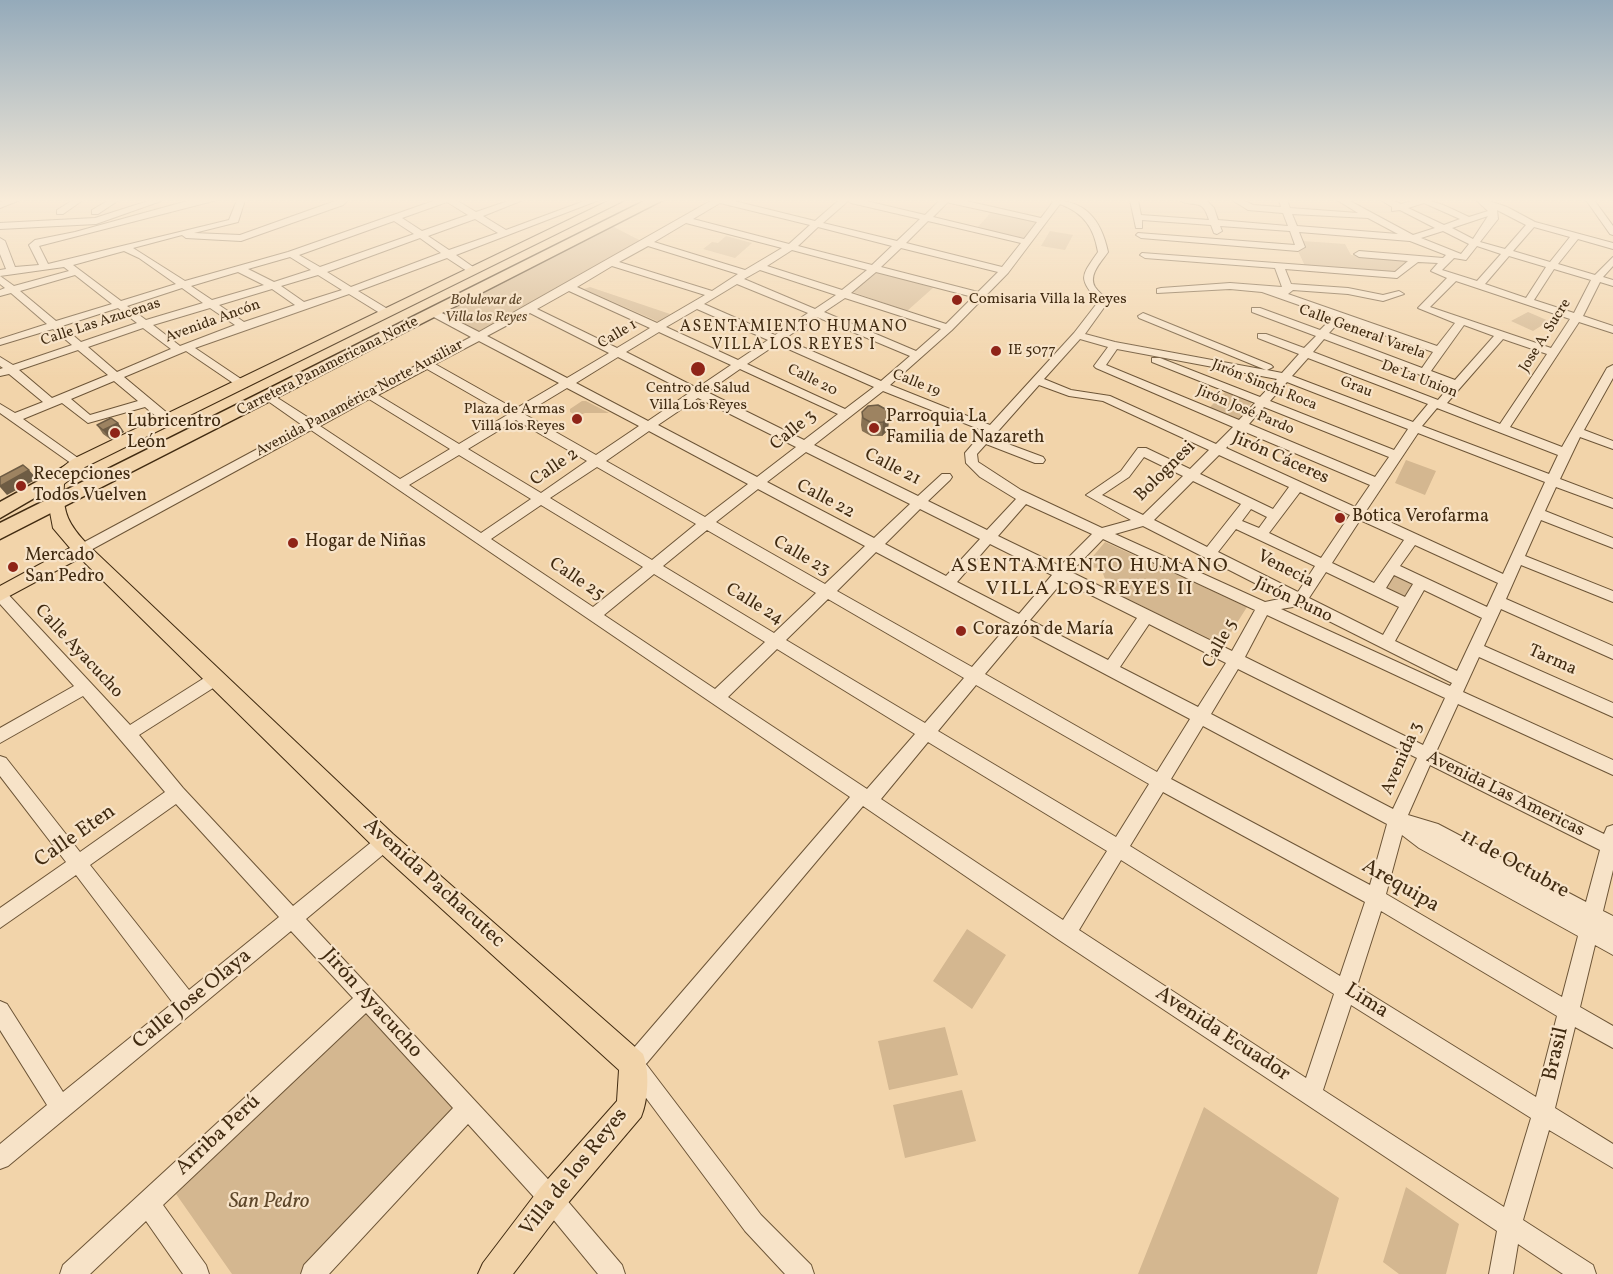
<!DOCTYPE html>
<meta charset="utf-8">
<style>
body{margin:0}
canvas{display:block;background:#f2d4aa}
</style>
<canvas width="1613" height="1274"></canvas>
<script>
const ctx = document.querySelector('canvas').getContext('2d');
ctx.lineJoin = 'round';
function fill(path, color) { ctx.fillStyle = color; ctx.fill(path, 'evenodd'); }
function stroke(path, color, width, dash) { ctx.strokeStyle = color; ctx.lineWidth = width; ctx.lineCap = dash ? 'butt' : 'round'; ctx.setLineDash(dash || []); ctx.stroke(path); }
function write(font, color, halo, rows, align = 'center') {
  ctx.font = font + ' Vollkorn,serif'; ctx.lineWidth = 4.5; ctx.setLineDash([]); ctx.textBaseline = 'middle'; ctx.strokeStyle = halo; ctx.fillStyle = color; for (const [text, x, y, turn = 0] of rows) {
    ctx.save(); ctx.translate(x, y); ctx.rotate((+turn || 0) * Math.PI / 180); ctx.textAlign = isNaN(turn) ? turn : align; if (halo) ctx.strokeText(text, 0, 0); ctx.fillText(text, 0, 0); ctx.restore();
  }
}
const green = new Path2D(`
 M993,210L1039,221L1024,238L977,228Z
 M612,226L643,242L478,333L440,313Z
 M1050,231L1073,235L1065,250L1041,246Z
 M726,236L752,243L735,258L703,249L712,242L718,243Z
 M1302,241L1345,244L1351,255L1410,259L1396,273L1305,266L1298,251L1305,248Z
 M876,271L934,287L907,311L850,291Z
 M590,287L670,314L659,322L584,289Z
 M1528,312L1549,321L1533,331L1511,321Z
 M1228,389L1254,400L1236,422L1208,409Z
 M582,401H586L609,413H585L577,416L570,412V409Z
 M1406,460L1436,471L1425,495L1395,483Z
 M1105,542L1247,607L1223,645L1109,590L1101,568L1084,567Z
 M1394,570L1417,580L1405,599L1383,589Z
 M967,929L1006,955L972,1009L933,981Z
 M365,1012L452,1108L300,1274H232L176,1194Z
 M945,1027L958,1075L889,1090L878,1041Z
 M962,1090L976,1141L905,1158L893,1105Z
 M1204,1107L1339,1198L1317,1274H1138Z
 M1406,1187L1459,1224L1446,1274H1399L1383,1262Z`);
const minor = new Path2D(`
 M7,200H20L0,208V202Z
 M73,200H83L63,214H57V210Z
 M109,200H119L98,214H92V210Z
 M151,200L161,201L96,224L0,229V223L95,218Z
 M191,200H217L39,246L48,264L229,220L237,200H245L238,222L194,233L240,235L338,200H348L343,205L241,241L186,238L182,235L133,248L185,281L288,252L436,200H456L476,212L511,200H523L483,216L506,230L587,200H599L456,255L476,269V273H470L447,258L358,291L391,311V315H383L349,294L195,348L247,383V387H239L186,351L124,377L172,417V423H164L145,407L88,423L62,403L23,419L85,463L79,467L75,466L0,413V404L15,413L43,402L9,374L0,376V369L3,368L0,366V357L13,365L72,345L53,329L0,345V339L47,324L11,293L0,296V290L5,288L0,284V276L14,286L69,271L64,267L0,276V270L6,269L0,254V238L5,241L15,267L39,265L29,245L35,240L75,232ZM447,202L468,215L422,231L402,218ZM475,219L498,233L449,250L428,236ZM394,221L414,234L320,267L299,255ZM420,238L441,253L351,287L327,272ZM124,251L139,258L176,284L121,301L73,265ZM290,257L311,270L274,282L248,269ZM238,272L264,285L212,300L191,286ZM75,275L112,304L56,321L20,291ZM318,275L342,290L304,302L281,286ZM182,288L203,303L146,320L127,306ZM272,289L295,305L244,322L219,305ZM118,308L137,323L81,342L62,326ZM210,308L235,325L180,346L153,325ZM143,328L171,349L117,372L88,347ZM78,350L108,375L52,398L19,370ZM114,381L138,401L90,415L71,399Z
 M712,200H730L815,221L839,200H862L925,215L940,200H962L1041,218L1053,202L1051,200C1085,200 1101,219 1108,252C1101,262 1088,275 1095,287C1099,293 1105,296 1108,302L1085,334L1115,342L1266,370L1139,318L1138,316L1143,313L1271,365L1273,367L1267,370L1282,373L1299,354L1258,338V334H1266L1304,348L1316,336L1252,312V308H1260L1320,330L1333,317L1262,292L1230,289L1157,293V289L1161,288L1230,283L1282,287L1275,268L1145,258L1140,255L1142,253L1395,272L1408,261L1359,257L1354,254L1359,251L1443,258L1446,255L1410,241L1299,232L1305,247L1298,251L1141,238L1136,235L1138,233L1295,245L1290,231L1220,226L1222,231L1217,234L1214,233L1211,225L1142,220V228H1136L1130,200H1138L1141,215L1209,220C1202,196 1194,209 1179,200H1206L1214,208L1218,220L1288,226L1283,213L1248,210L1232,200H1243L1253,205L1281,207L1279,200H1287L1290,208L1358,213L1337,200H1348L1413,235L1435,228L1400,210L1392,211V207L1381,200H1392L1401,204C1430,195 1443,205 1469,217L1488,211L1476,200H1486L1507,207L1535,222L1613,243V249L1578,239L1558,264L1595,275L1613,257V266L1603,277L1613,280V286L1600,282L1583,316L1613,326V333L1579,322L1510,427L1562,447L1607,368L1613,365V378L1584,430L1613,441V449L1580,437L1560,479L1613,499V508L1556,487L1545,511L1613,538V548L1541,520L1525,556L1613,591V602L1521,565L1506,599L1613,646V659L1501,609L1484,646L1613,703V717L1479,657L1463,692L1613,760V775L1458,704L1436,752L1604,834L1607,827L1613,825V870L1603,911L1613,916V955L1595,945L1580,1007L1613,1026V1048L1575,1027L1555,1108L1613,1144V1168L1549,1130L1523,1220L1593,1265L1596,1274H1563L1518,1244L1513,1274H1489L1497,1231L1059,940L863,806L646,1064L761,1215L811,1265L814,1274H785L745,1231L626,1071L622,1064L626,1057L850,797L311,430L87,552L82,554L75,549L77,546L302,425L265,399V395H273L312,420L471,337L430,315V311H438L479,332ZM848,201L851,203L920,219L897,241L823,223ZM948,202L950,203L1037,222L1024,239L933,217ZM720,203L810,225L789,244L693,219ZM1424,203L1460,219L1444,225L1408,208ZM1060,204C1084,213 1094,228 1098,252C1080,278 1079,277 1098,302L1074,333L990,425L890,385L952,330L1008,273ZM1497,210L1526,225L1505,249L1480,242L1498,219ZM1292,214L1368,218L1398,234L1297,226ZM1488,216L1473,239L1452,228ZM928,221L1021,243L1002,267L906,243ZM686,223L782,248L745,270L654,242ZM818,227L892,246L872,265L798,246ZM1534,227L1570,237L1550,262L1513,251ZM1443,231L1469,244L1461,254L1421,238ZM648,246L738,274L712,291L619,262ZM1477,246L1501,254L1477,281L1442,270L1454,258L1466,260ZM901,248L998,272L978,292L881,267ZM792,250L867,270L842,290L767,266ZM1509,256L1546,267L1526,298L1485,284ZM1418,262L1438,263L1431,271L1447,278L1418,308L1455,323L1437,346L1288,294L1293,290L1348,294L1383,301L1404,294L1399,291L1383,295L1348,288L1291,284L1285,269L1397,278ZM612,266L705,295L657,323L577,287ZM1554,269L1591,280L1574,313L1534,300ZM760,270L836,295L815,309L744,279ZM876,272L973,297L946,324L851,293ZM1456,281L1570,319L1551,348L1430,307ZM737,284L808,313L775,335L704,304ZM569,291L650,328L617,348L537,309ZM845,298L941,329L916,351L824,312ZM697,309L768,340L738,360L666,327ZM530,313L609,353L567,378L487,336ZM817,317L910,356L881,381L784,339ZM1341,320L1433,352L1422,368L1329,333ZM1464,325L1494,336L1455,380L1431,371ZM659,332L731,365L697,388L626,352ZM1080,339L1108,347L1094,366L1096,368L1233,427L1216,444L1110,396L1071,390L1044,379ZM1324,339L1450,386L1438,400L1313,352ZM1503,339L1547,354L1500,424L1447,403ZM479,341L559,383L515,409L435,364ZM777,344L874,387L845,409L747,364ZM1117,349L1277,379L1260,397L1160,358H1152V362L1255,403L1239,420L1106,365ZM618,357L689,393L648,421L576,383ZM1308,358L1428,404L1413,422L1292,376ZM427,369L507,415L459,444L378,395ZM740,369L838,414L804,440L707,392ZM1287,382L1408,429L1394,450L1270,401ZM1039,385L1069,396L1103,401L1209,450L1190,469L1146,448H1138L1121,471L1086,495L1131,520L1102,528L1021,490L978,462L977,454L986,444L1035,463H1043L1045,460L1043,457L992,438ZM567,388L639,426L596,455L524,414ZM883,391L984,431L965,453L966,463L980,477L1016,499L987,530L928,501L950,480L952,477L950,474H942L918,496L814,445ZM698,398L796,447L757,477L658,425ZM369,399L450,449L400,479L320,426ZM1264,407L1389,457L1375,477L1249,424ZM1437,408L1558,455L1549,474L1422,426ZM516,420L587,461L541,493L468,449ZM649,431L748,484L705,517L606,461ZM1243,431L1370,485L1355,507L1226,448ZM1418,433L1545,482L1503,574L1366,511ZM806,452L910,504L874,538L767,482ZM459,455L531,499L481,533L409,485ZM1219,455L1289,487L1273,509L1200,474ZM1144,457L1183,476L1143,515L1102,495L1129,477ZM597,467L696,524L652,560L550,498ZM1193,481L1241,504L1207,547L1154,520ZM758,489L865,546L825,584L716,522ZM1300,492L1350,515L1321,558L1269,533ZM1026,504L1092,534L1060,566L998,536ZM541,505L643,567L593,607L491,539ZM920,509L980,539L946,576L885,544ZM1251,509L1267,517L1259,528L1242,521ZM1360,520L1404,540L1374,583L1332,563ZM1143,526L1284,598L1265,602L1115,534ZM1236,529L1315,566L1298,592L1218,552ZM707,530L816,593L774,633L663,566ZM1103,539L1255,610L1232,651L1071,572ZM990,544L1052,575L1019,614L957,582ZM1415,545L1498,583L1487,607L1400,566ZM876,552L1010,623L972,667L837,591ZM1326,572L1399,607L1383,635L1309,598ZM654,574L765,642L715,689L604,615ZM1394,575L1413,584L1405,597L1386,588ZM1063,581L1137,618L1108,660L1030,620ZM1424,590L1482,618L1457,671L1395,641ZM828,599L964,678L925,723L786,640ZM1299,606L1452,683L1450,686L1281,609ZM1267,615L1445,698L1423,745L1245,657ZM1149,624L1226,663L1198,707L1120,667ZM1022,630L1190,719L1157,772L985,674ZM777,649L915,734L867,789L728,697ZM1238,669L1417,758L1393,809L1211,714ZM976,685L1149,784L1116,837L938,731ZM1203,726L1387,824L1370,885L1171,779ZM928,742L1107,851L1063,920L881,799ZM1430,765L1600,850L1586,902L1438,824L1408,815ZM1163,792L1365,902L1340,976L1130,846ZM1402,835L1419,848L1578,936L1562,997L1386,894ZM1121,860L1334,994L1306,1078L1079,930ZM1381,911L1557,1016L1536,1097L1357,986ZM1351,1005L1531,1118L1504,1207L1323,1090Z
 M1586,200H1594L1613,226V235L1610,234Z
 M0,590L5,591L130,725L209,675L215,673L221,675L223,679L221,683L139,735L183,788L293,906L379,836L385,834L391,836L394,842L391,848L306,919L559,1191L622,1265L625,1274H598L543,1207L468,1124L329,1274H301L304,1265L453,1108L366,1013L163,1205L206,1265L209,1274H183L146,1221L90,1274H60L63,1265L353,998L291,931L8,1166L0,1169V1144L47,1105L0,1030V1001L7,1004L63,1092L173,1003L76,875L0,928V908L66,862L0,776V756L6,758L80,852L165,792L83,696L0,743V728L74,686L0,604ZM176,804L279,917L189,990L90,865Z`);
const major = new Path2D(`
 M610,200H625L85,467L64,484C62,513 69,525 88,545L393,834L643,1054C650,1072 648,1100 641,1117L562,1210L513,1274H478L483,1263L540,1188L617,1101L619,1070L377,850L80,558L0,601V586L70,548L53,528L47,496L48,484L55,473L73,459Z`);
const highway = new Path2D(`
 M646,200H663L0,539V523Z
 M67,465L74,467L76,471L74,475L0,518V502Z`);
const wall = new Path2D(`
 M862,412L889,417L888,430L882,436H871L862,431L861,425Z
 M118,423L124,432L110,439L103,434L97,425Z`);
const shadedWall = new Path2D(`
 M889,417L888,430L882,436L883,422Z
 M118,423L124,432L110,439L103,430Z
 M29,470L37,479L7,495L0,487V486Z`);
const building = new Path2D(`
 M878,405L887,410L889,417L883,422L872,423L863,418L862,412L868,406Z
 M111,418L118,423L103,430L97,425Z
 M23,465L29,470L0,486V477Z`);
const markers = [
 [957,300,6,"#8f2418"],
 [996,351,6,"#8f2418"],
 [698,369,8,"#8f2418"],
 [577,419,6,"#8f2418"],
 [874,428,6,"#8f2418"],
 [115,433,6,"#8f2418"],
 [21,486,6,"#8f2418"],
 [1340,518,6,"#8f2418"],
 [293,543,6,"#8f2418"],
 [13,567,6,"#8f2418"],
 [961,631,6,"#8f2418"]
];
const farPoinames = [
 ["Comisaria Villa la Reyes",969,300],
 ["IE 5077",1008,351],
 ["Centro de Salud",698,389,"center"],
 ["Villa Los Reyes",698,406,"center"],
 ["Plaza de Armas",565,410,"right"],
 ["Villa los Reyes",565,427,"right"]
];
const farParknames = [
 ["Bolulevar de",486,301],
 ["Villa los Reyes",486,318]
];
const farStreetnames = [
 ["Avenida Ancón",213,322,-20],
 ["Calle Las Azucenas",101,323,-18],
 ["Calle General Varela",1362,333,20],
 ["Calle 1",618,335,-31],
 ["Jose A. Sucre",1546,336,-58],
 ["Carretera Panamericana Norte",328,367,-27],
 ["De La Union",1419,380,21],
 ["Calle 20",812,381,26],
 ["Calle 19",916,384,22],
 ["Jirón Sinchi Roca",1264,386,22],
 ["Grau",1356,388,21],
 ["Avenida Panamérica Norte Auxiliar",360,399,-28],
 ["Jirón José Pardo",1245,411,23]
];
const farNeighbourhoodnames = [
 ["ASENTAMIENTO HUMANO",794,328],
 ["VILLA LOS REYES I",794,346]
];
const poiNames = [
 ["Parroquia La",886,418],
 ["Familia de Nazareth",886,439],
 ["Lubricentro",127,423],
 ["León",127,444],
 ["Recepciones",33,476],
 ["Todos Vuelven",33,497],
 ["Botica Verofarma",1352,518],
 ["Hogar de Niñas",305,543],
 ["Mercado",25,557],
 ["San Pedro",25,578],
 ["Corazón de María",973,631]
];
const streetNames = [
 ["Calle 3",794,431,-39],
 ["Jirón Cáceres",1280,459,24],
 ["Calle 2",555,468,-34],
 ["Calle 21",892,468,27],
 ["Bolognesi",1166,472,-45],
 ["Calle 22",825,500,28],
 ["Calle 23",801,557,30],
 ["Venecia",1285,570,27],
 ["Calle 25",576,580,34],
 ["Jirón Puno",1293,601,25],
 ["Calle 24",754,605,31],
 ["Calle 5",1221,644,-61],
 ["Calle Ayacucho",78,652,47],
 ["Tarma",1552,661,24],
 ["Avenida 3",1403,759,-66],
 ["Avenida Las Americas",1505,795,26]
];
const neighbourhoodNames = [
 ["ASENTAMIENTO HUMANO",1090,567],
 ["VILLA LOS REYES II",1090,590]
];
const nearStreetnames = [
 ["Calle Eten",76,837,-35],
 ["11 de Octubre",1514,865,29],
 ["Avenida Pachacutec",433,884,42],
 ["Arequipa",1400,887,30],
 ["Calle Jose Olaya",193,1000,-39],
 ["Lima",1366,1002,32],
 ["Jirón Ayacucho",371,1004,48],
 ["Avenida Ecuador",1222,1035,33],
 ["Brasil",1557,1054,-77],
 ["Arriba Perú",219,1136,-43],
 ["Villa de los Reyes",575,1173,-51]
];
const nearParknames = [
 ["San Pedro",269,1203]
];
fill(green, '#d4b790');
stroke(minor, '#6d5537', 2);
stroke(major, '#412b11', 2);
stroke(highway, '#412b11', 3);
fill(minor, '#f7e3c8');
fill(major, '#f2d4aa');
fill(highway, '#f2d4aa');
fill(wall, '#877153');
fill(shadedWall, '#6e5c44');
fill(building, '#9d8361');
stroke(building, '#6e5c44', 1.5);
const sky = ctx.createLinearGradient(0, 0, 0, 378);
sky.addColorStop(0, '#94aaba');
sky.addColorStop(0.53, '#f9ecd9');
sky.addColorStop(1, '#f9ecd900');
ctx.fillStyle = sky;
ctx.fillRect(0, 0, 1613, 378);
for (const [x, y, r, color] of markers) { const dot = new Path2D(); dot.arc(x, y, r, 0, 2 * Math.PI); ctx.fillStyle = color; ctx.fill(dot); stroke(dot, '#f7e3c8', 2); }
write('15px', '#412b11', '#f7e3c8', farPoinames, 'left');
write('italic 15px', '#5e472a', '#f7e3c8', farParknames);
write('15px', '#412b11', '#f7e3c8', farStreetnames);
ctx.letterSpacing = '1.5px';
write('16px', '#412b11', '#f7e3c8', farNeighbourhoodnames);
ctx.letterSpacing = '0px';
write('18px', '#412b11', '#f7e3c8', poiNames, 'left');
write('18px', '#412b11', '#f7e3c8', streetNames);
ctx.letterSpacing = '1.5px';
write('20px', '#412b11', '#f7e3c8', neighbourhoodNames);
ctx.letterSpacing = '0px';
write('21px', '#412b11', '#f7e3c8', nearStreetnames);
write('italic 21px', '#5e472a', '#f7e3c8', nearParknames);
</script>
